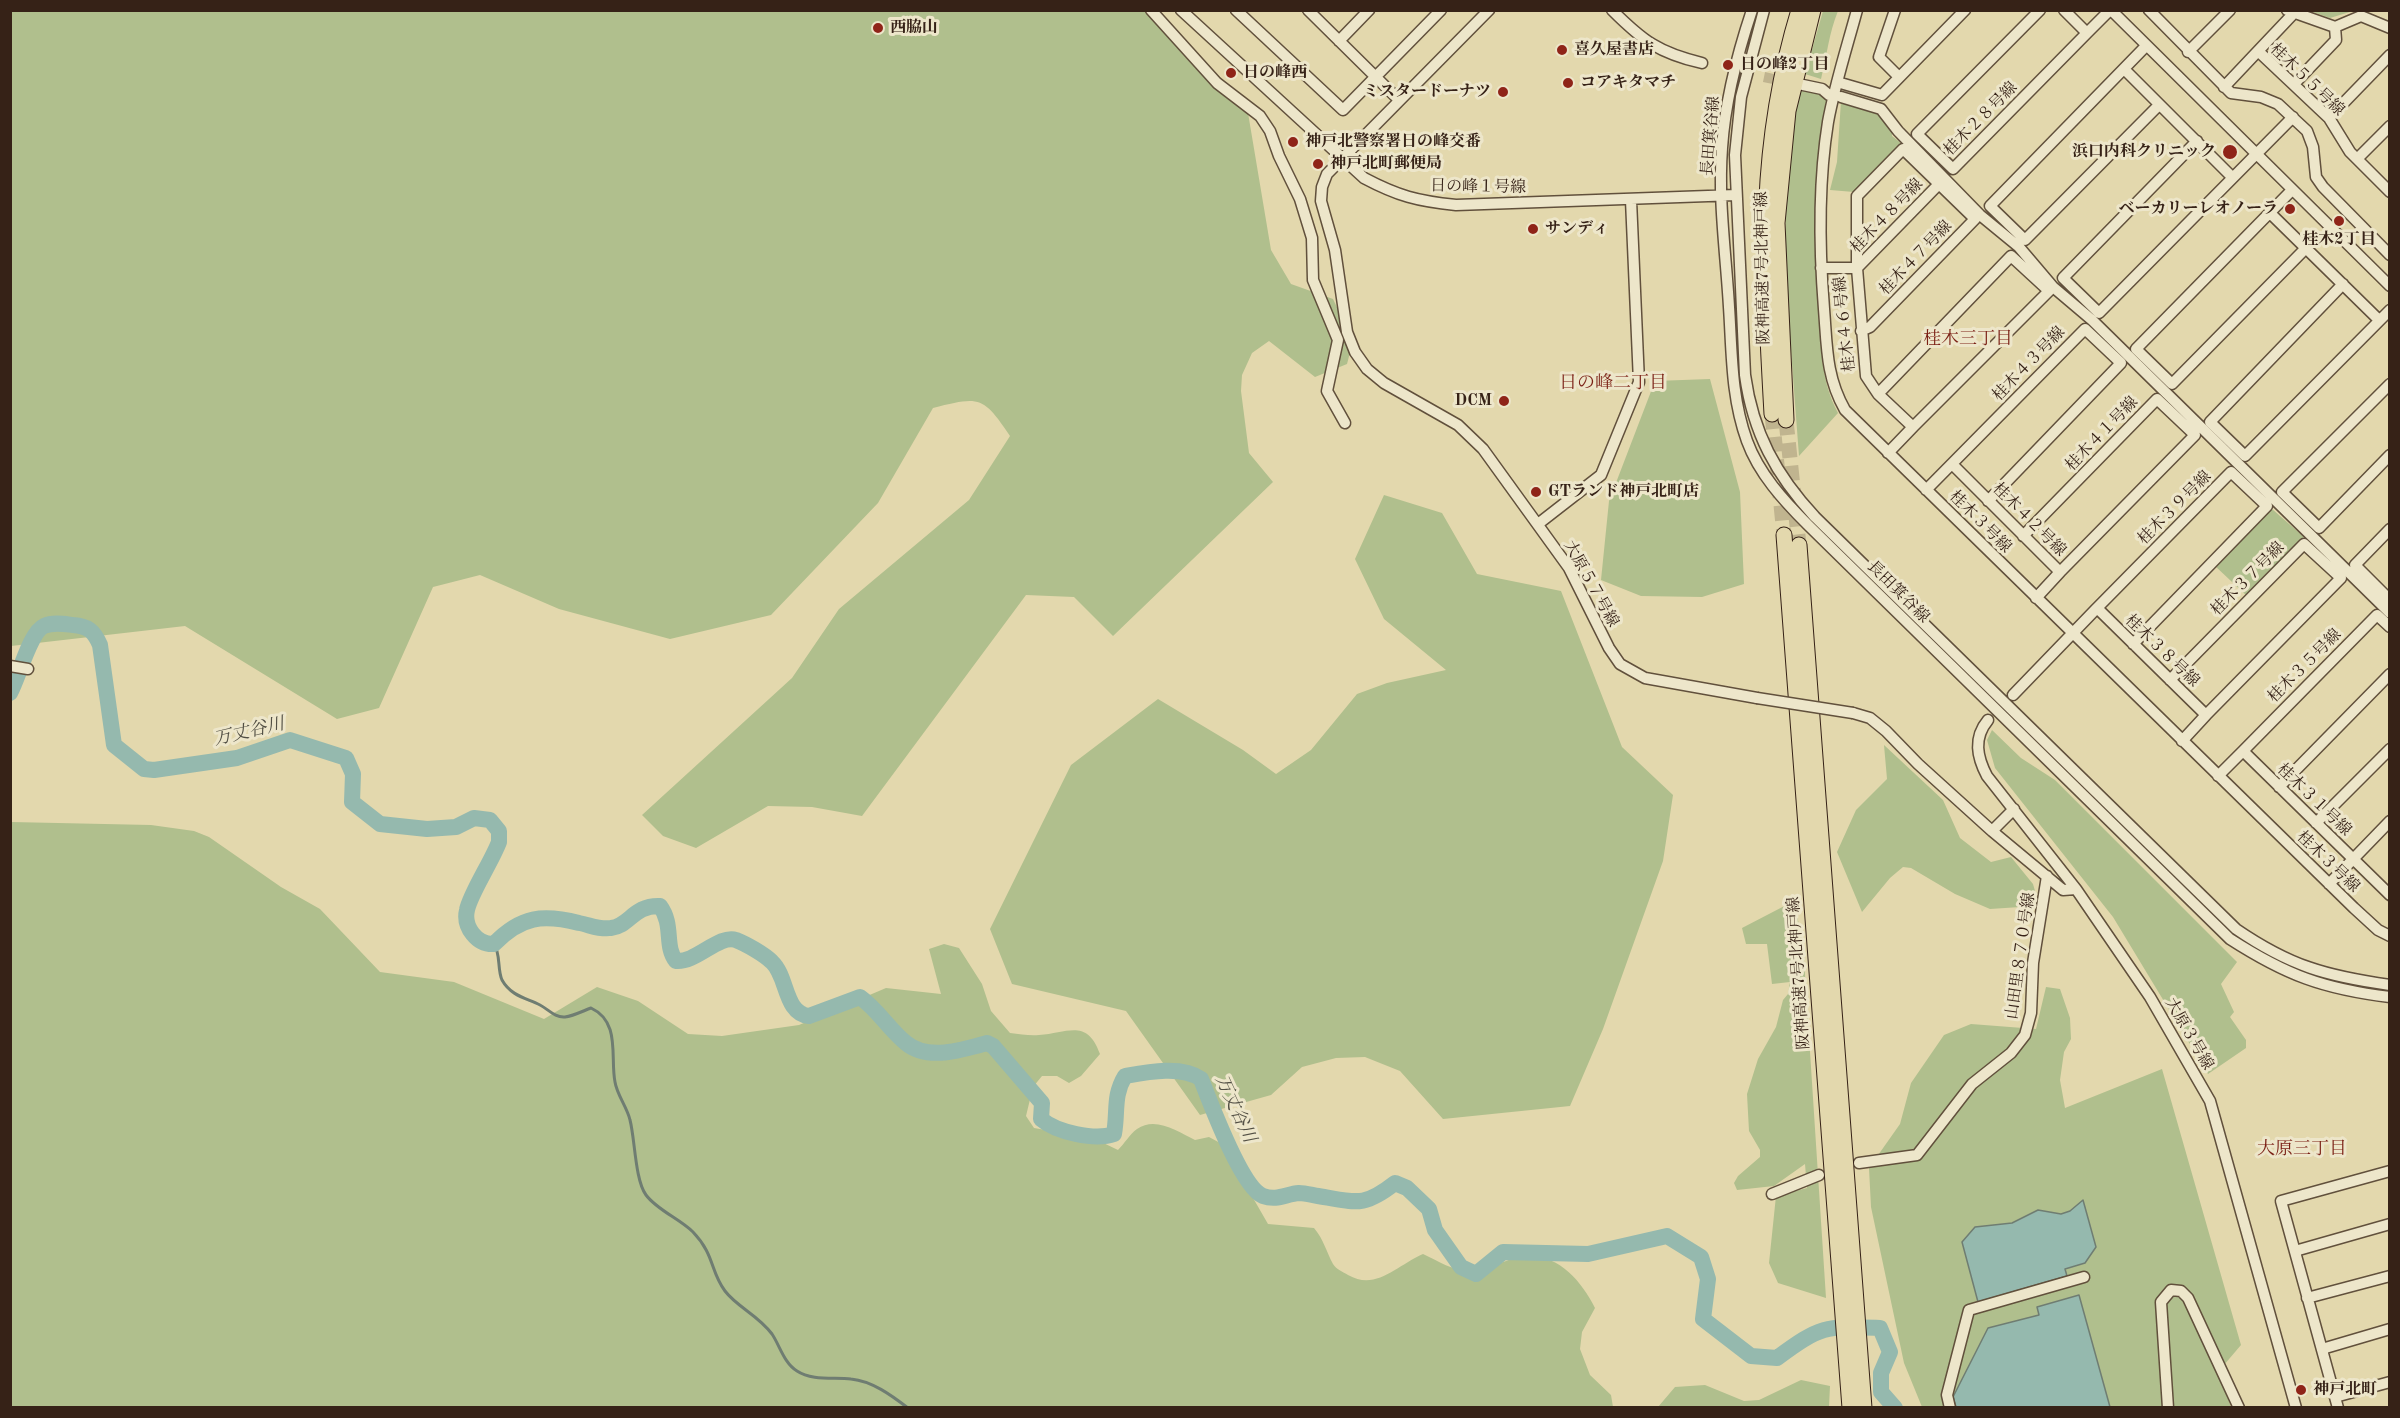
<!DOCTYPE html>
<meta charset="utf-8">
<style>
body{margin:0}
#map{position:relative;width:2400px;height:1418px;overflow:hidden;background:#e3d8ad;font-family:"Old Standard TT",serif}
canvas{display:block}
.frame{position:absolute;inset:0;border:12px solid #362217;pointer-events:none}
</style>
<div id="map">
<canvas width="2400" height="1418"></canvas>
<div class="frame"></div>
</div>
<script>
const ctx = document.querySelector('canvas').getContext('2d');
ctx.lineJoin = 'round';
function fill(path, color) { ctx.fillStyle = color; ctx.fill(path, 'evenodd'); }
function stroke(path, color, width, dash) { ctx.strokeStyle = color; ctx.lineWidth = width; ctx.lineCap = dash ? 'butt' : 'round'; ctx.setLineDash(dash || []); ctx.stroke(path); }
function write(font, color, halo, rows, align = 'center') {
  ctx.font = font + ' "Old Standard TT","Noto Serif JP",serif'; ctx.lineWidth = 6; ctx.setLineDash([]); ctx.textBaseline = 'middle'; ctx.strokeStyle = halo; ctx.fillStyle = color; for (const [text, x, y, turn = 0] of rows) {
    ctx.save(); ctx.translate(x, y); ctx.rotate((+turn || 0) * Math.PI / 180); ctx.textAlign = isNaN(turn) ? turn : align; if (halo) ctx.strokeText(text, 0, 0); ctx.fillText(text, 0, 0); ctx.restore();
  }
}
const green = new Path2D(`
 M11,11H1148L1246,101L1271,250L1291,284L1333,299L1353,341L1347,364L1315,377L1269,341L1252,353L1242,375L1241,391L1249,453L1273,482L1113,636L1074,597L1026,595L862,816L812,807L768,806L696,848L663,836L642,815L792,678L839,609L969,500L1010,436C983,396 980,396 933,408L878,503L771,615L670,639L559,609L480,575L433,587L379,708L337,719L185,626L11,646Z
 M1823,11H1838C1829,33 1827,55 1821,79L1805,74Z
 M2310,11V10L2353,11L2330,18Z
 M1799,89L1827,96C1815,167 1815,235 1819,307C1821,345 1820,379 1838,413L1799,456L1785,271L1786,187Z
 M1841,101L1880,113L1892,127V136L1901,143L1854,192L1830,190L1837,162Z
 M1710,379L1740,492L1744,584L1702,597L1641,596L1601,580L1609,501L1655,381Z
 M1384,495L1442,513L1477,574L1561,591L1622,747L1673,795L1663,861L1603,1029L1570,1106L1443,1119L1400,1071L1365,1057L1336,1058L1302,1067L1271,1095L1200,1115L1126,1011L1012,984L990,929L1071,765L1158,699L1243,750L1276,774L1311,750L1357,694L1387,683L1446,670L1384,619L1355,559Z
 M2272,509L2304,537L2247,596L2215,566Z
 M1992,730L2021,758L2055,780L2237,962L2221,984L2234,1012L2230,1017L2246,1040V1048L2208,1074L2113,917L1995,768L1987,740Z
 M1884,745L1943,800L1960,838L1991,862L2011,857L2033,884L2035,891L2020,907L1990,909L1955,894L1911,868L1903,867L1890,878L1862,912L1837,852L1856,810L1887,779Z
 M11,822L151,825L194,831L209,837L281,887L320,909L380,972L454,982L544,1019L597,987L638,1001L688,1034L722,1036L799,1025L886,988L941,994L929,949L944,944L959,948L982,984L991,1011L1010,1033C1020,1034 1030,1036 1039,1035C1068,1033 1087,1018 1100,1054L1081,1076L1069,1083L1057,1076H1042L1033,1087L1026,1116L1034,1128L1093,1138L1118,1150C1124,1144 1130,1134 1137,1129C1156,1116 1178,1132 1195,1140L1209,1137L1222,1144L1268,1224L1314,1228C1324,1240 1326,1251 1333,1264C1336,1269 1343,1272 1348,1275C1376,1291 1396,1266 1423,1254C1438,1261 1453,1271 1471,1271C1487,1271 1500,1262 1515,1258C1553,1248 1580,1278 1595,1308L1582,1332L1580,1349L1590,1375L1611,1395L1613,1407H11Z
 M1794,901L1803,944L1826,1298L1778,1283L1769,1263L1776,1196L1807,1188L1805,1164L1774,1186L1737,1190L1734,1183L1738,1176L1760,1157V1150L1749,1131L1747,1094L1758,1059L1776,1027L1783,1000L1788,994L1790,982L1772,984L1767,944H1746L1742,928Z
 M2046,987L2060,989L2070,1018L2071,1039L2064,1052L2060,1080L2065,1108L2162,1069L2241,1345L2218,1372L2231,1407H2110L2079,1296L2037,1307L2040,1315L1988,1328L1954,1397L1956,1407H1922L1904,1363L1871,1207L1869,1168L1900,1124L1911,1083L1944,1035L1971,1024L2036,1029ZM2038,1210L2061,1214L2070,1211L2085,1263L2065,1269L2067,1276L1975,1227L2012,1223Z
 M1801,1380L1830,1386L1829,1407H1658L1675,1387L1705,1385L1744,1401L1759,1400Z`);
const water = new Path2D(`
 M2083,1200L2096,1247L2085,1263L2065,1269L2067,1276L1978,1302L1962,1242L1975,1227L2012,1223L2038,1210L2061,1214L2070,1211Z
 M2079,1295L2110,1407H1956L1953,1397L1988,1328L2039,1315L2037,1307Z`);
const stream = new Path2D(`
 M494,944C501,955 497,968 502,980C511,996 526,998 540,1005C548,1009 555,1018 565,1017C573,1016 583,1011 591,1008C621,1022 610,1057 615,1082C617,1095 627,1107 630,1120C635,1139 635,1180 646,1195C657,1210 680,1219 693,1232C715,1255 710,1271 725,1291C737,1307 758,1315 772,1334C780,1346 784,1363 797,1371C812,1381 834,1377 851,1379C872,1381 891,1395 908,1408`);
const river = new Path2D(`
 M10,693C19,677 30,632 44,626C53,622 64,624 73,625C88,626 94,631 100,645L114,745L144,769L154,770L237,758L290,740L346,758L353,774L352,802L380,824L427,829L456,827L474,818L490,820L499,831V842C492,861 470,894 467,910C463,927 477,945 494,944C521,916 543,914 579,923C590,925 600,930 611,928C630,926 633,905 660,906C674,925 664,946 676,961C696,963 719,934 736,940C746,944 764,954 772,962C788,977 784,1013 809,1016L860,997C878,1010 889,1029 906,1043C927,1061 963,1050 987,1043L993,1046L1042,1103L1041,1119C1056,1132 1095,1141 1114,1134C1118,1111 1113,1096 1125,1076C1147,1072 1182,1065 1201,1079C1210,1102 1242,1188 1263,1196C1277,1201 1286,1194 1299,1193C1305,1193 1312,1195 1318,1196C1356,1202 1363,1208 1395,1183L1407,1188L1429,1209L1435,1230L1461,1267L1476,1274L1503,1252L1588,1254L1667,1236L1701,1257L1708,1279L1703,1319L1751,1356L1777,1358C1822,1325 1825,1326 1880,1328L1890,1352L1881,1373V1392L1895,1408`);
const minorTunnel = new Path2D(`
 M1764,77L1788,82`);
const highwayTunnel = new Path2D(`
 M1772,414L1784,535
 M1786,420L1799,545`);
const minor = new Path2D(`
 M1151,10L1217,83L1260,116L1270,131L1279,156L1300,199L1312,238L1313,280L1338,340L1327,391L1345,423
 M1181,10L1364,178C1398,196 1417,201 1456,205L1736,195
 M1236,10L1343,110L1441,10
 M1308,10L1399,100
 M1489,10L1327,174L1322,187L1321,201L1335,250L1347,332L1355,352L1367,369L1384,383L1458,425L1483,449L1569,568L1609,648L1620,664L1645,678L1757,698
 M1612,10C1643,41 1659,53 1702,63
 M1752,10C1737,55 1725,101 1722,148C1718,201 1726,254 1729,307C1732,352 1731,397 1747,441C1759,474 1784,501 1808,525L2230,939C2286,975 2323,989 2390,997
 M1764,10L1741,97L1735,155L1745,375C1753,433 1776,475 1815,517L2236,929C2290,966 2326,976 2390,985
 M1857,10C1847,47 1835,84 1828,122C1818,184 1819,246 1824,309C1827,346 1826,377 1845,410L2354,908L2378,930L2390,936
 M1895,10L1879,57L1899,77
 M2040,10L1917,134L1953,169L2087,33
 M2064,10L2087,33L2110,10
 M2111,10L2390,286
 M2149,10L2231,93L2261,97L2278,104L2307,131L2313,147L2316,177L2323,187L2390,255
 M2287,10L2335,27L2361,16L2390,28
 M1339,41L1369,10
 M2146,46L1990,206L2025,240L2159,105
 M2258,51L2294,13
 M2188,52L2230,10
 M2124,69L2232,177
 M1837,82L1882,95L1965,10
 M2294,84L2336,40L2335,27
 M1803,85L1822,89L1829,95
 M2224,87L2258,51L2329,118L2350,152L2390,192
 M1841,97L1881,109L1898,131L1980,215L2019,247L2053,287L2092,320L2390,613
 M2329,118L2390,55
 M2197,141L2063,278L2099,313L2293,117
 M2357,159L2390,126
 M2292,190L2136,349L2172,384L2306,248
 M2270,213L2379,320
 M1821,268H1857L1866,376L1878,394L1913,427L1888,453
 M1857,268V196L1903,149L1975,219L1870,327L1861,331
 M1857,268L1939,184
 M2343,284L2210,422L2245,456L2390,310
 M2390,384L2282,492L2319,528L2390,455
 M1878,394L2011,256L2049,291L1913,427
 M1952,464L2060,572L2036,598
 M1926,490L2085,329L2121,363L1988,501
 M1538,524L1601,475L1639,382L1631,200
 M2390,529L2355,565L2390,600
 M2023,536L2157,399L2195,435L2060,572
 M2097,608L2231,472L2267,506L2133,644
 M10,666L28,669
 M2170,680L2304,544L2341,578L2206,715
 M2013,695L2097,608L2206,715L2182,741
 M1853,713L1870,718L1886,731L1918,764L1992,831L2014,809
 M1988,720C1973,738 1977,757 1987,776L2076,889L2150,997L2210,1101L2296,1408
 M2243,751L2377,615L2390,627
 M2218,776L2243,751L2390,895
 M2279,787L2390,674
 M2316,823L2390,749
 M1992,831L2063,890L2076,889
 M2329,884L2390,821
 M1859,1163L1917,1155L1972,1084L2011,1053L2025,1035L2031,1013L2033,963L2047,876
 M1772,1194L1819,1175
 M2295,1251L2390,1224
 M2307,1298L2390,1276
 M2322,1349L2390,1329
 M2335,1397L2390,1382
 M1950,1408L1947,1395L1969,1310L2084,1277
 M2168,1408L2161,1302L2171,1290L2181,1291L2188,1298L2239,1408
 M2338,1408L2281,1201L2390,1171`);
const highway = new Path2D(`
 M1772,414C1764,270 1756,151 1799,10
 M1786,420L1777,223L1788,111L1813,10
 M1784,535L1850,1408
 M1799,545L1864,1408`);
const minorBridge = new Path2D(`
 M1757,698L1853,713`);
const markers = [
 [878,28,6,"#8f2418"],
 [1562,50,6,"#8f2418"],
 [1728,65,6,"#8f2418"],
 [1231,73,6,"#8f2418"],
 [1568,83,6,"#8f2418"],
 [1503,92,6,"#8f2418"],
 [1293,142,6,"#8f2418"],
 [2230,152,8,"#8f2418"],
 [1318,164,6,"#8f2418"],
 [2290,209,6,"#8f2418"],
 [2339,221,6,"#8f2418"],
 [1533,229,6,"#8f2418"],
 [1504,401,6,"#8f2418"],
 [1536,492,6,"#8f2418"],
 [2301,1390,6,"#8f2418"]
];
const poiNames = [
 ["西脇山",890,28],
 ["喜久屋書店",1574,50],
 ["日の峰2丁目",1740,65],
 ["日の峰西",1243,73],
 ["コアキタマチ",1580,83],
 ["ミスタードーナツ",1491,92,"right"],
 ["神戸北警察署日の峰交番",1305,142],
 ["浜口内科クリニック",2216,152,"right"],
 ["神戸北町郵便局",1330,164],
 ["ベーカリーレオノーラ",2278,209,"right"],
 ["サンディ",1545,229],
 ["桂木2丁目",2339,240,"center"],
 ["DCM",1492,401,"right"],
 ["GTランド神戸北町店",1548,492],
 ["神戸北町",2313,1390]
];
const streetNames = [
 ["桂木５５号線",2307,80,44],
 ["桂木２８号線",1981,119,-45],
 ["長田箕谷線",1711,136,-85],
 ["日の峰１号線",1478,187,1],
 ["桂木４８号線",1887,216,-46],
 ["桂木４７号線",1916,258,-46],
 ["阪神高速7号北神戸線",1763,268,-91],
 ["桂木４６号線",1845,324,-96],
 ["桂木４３号線",2029,364,-46],
 ["桂木４１号線",2102,434,-46],
 ["桂木３９号線",2175,508,-45],
 ["桂木４２号線",2029,520,45],
 ["桂木３号線",1980,522,45],
 ["桂木３７号線",2248,579,-45],
 ["大原５７号線",1591,584,61],
 ["長田箕谷線",1898,592,45],
 ["桂木３８号線",2162,651,44],
 ["桂木３５号線",2305,666,-45],
 ["桂木３１号線",2314,800,44],
 ["桂木３号線",2328,862,44],
 ["山田里８７０号線",2021,956,-82],
 ["阪神高速7号北神戸線",1799,973,-94],
 ["大原３号線",2189,1034,60]
];
const neighbourhoodNames = [
 ["桂木三丁目",1968,339],
 ["日の峰二丁目",1613,383],
 ["大原三丁目",2302,1149]
];
const waterNames = [
 ["万丈谷川",249,732,-13],
 ["万丈谷川",1235,1109,65]
];
fill(green, '#b0bf8d');
fill(water, '#95b9ae');
stroke(water, '#6f7d72', 1.5);
stroke(stream, '#6f7d72', 3);
stroke(river, '#95b9ae', 16);
stroke(minorTunnel, '#c0b48f', 10, [10, 5]);
stroke(highwayTunnel, '#c0b48f', 15, [15, 8]);
stroke(minor, '#61503c', 13);
stroke(highway, '#362217', 17);
stroke(minor, '#ede6ca', 10);
stroke(highway, '#e3d8ad', 15);
stroke(minorBridge, '#61503c', 13, []);
stroke(minorBridge, '#ede6ca', 10);
for (const [x, y, r, color] of markers) { const dot = new Path2D(); dot.arc(x, y, r, 0, 2 * Math.PI); ctx.fillStyle = color; ctx.fill(dot); stroke(dot, '#ede6ca', 2); }
write('bold 16px', '#362217', '#ede6ca', poiNames, 'left');
write('16px', '#362217', '#ede6ca', streetNames);
write('18px', '#7a1f14', '#ede6ca', neighbourhoodNames);
write('italic 18px', '#524f44', '#ede6ca', waterNames);
</script>
